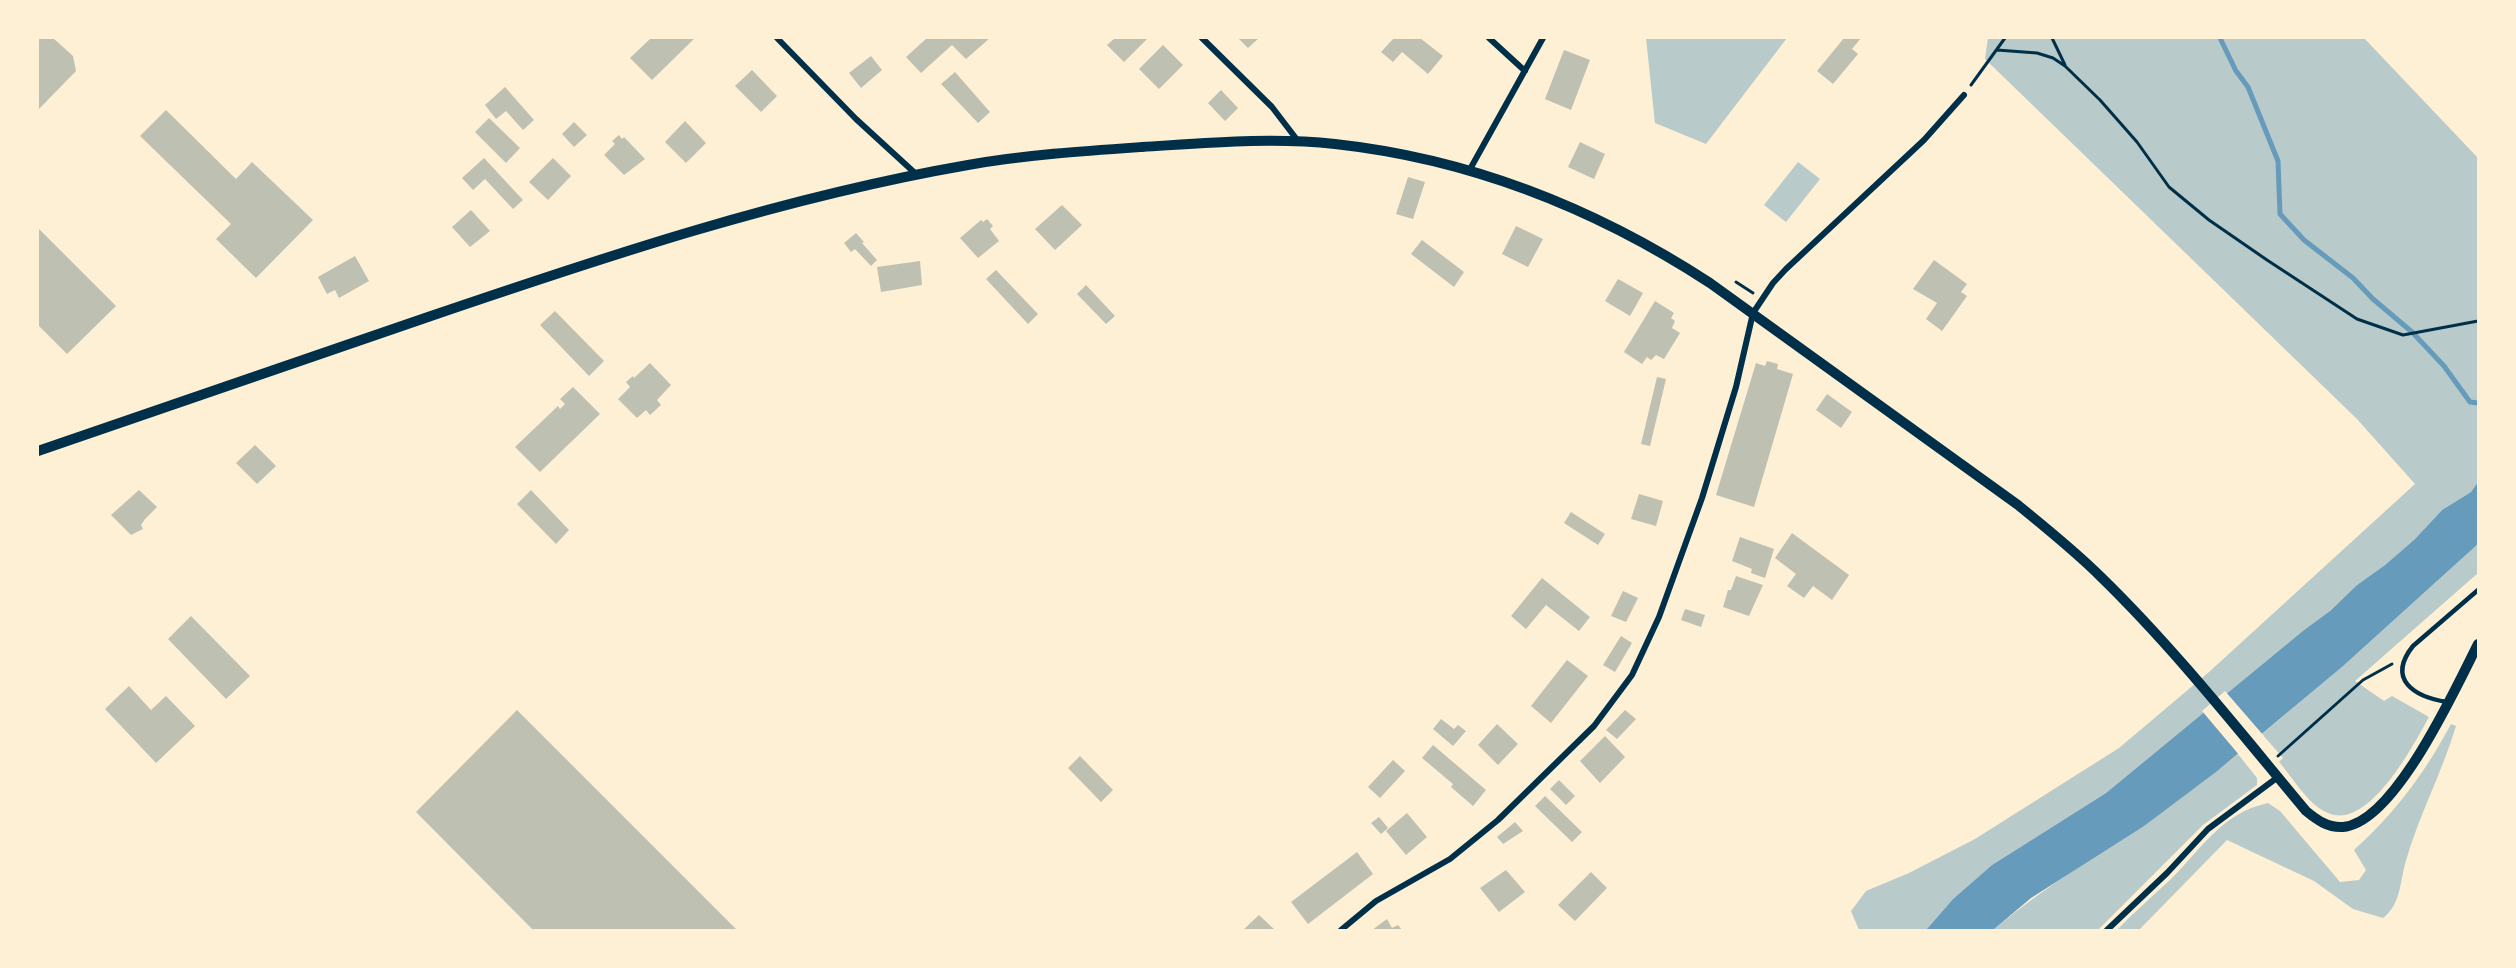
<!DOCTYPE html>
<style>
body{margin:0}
#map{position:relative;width:2516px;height:968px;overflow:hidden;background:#fdf0d5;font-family:Montserrat,sans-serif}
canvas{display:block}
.frame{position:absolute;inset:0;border:39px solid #fdf0d5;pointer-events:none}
</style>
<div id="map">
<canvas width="2516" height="968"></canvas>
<div class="frame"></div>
</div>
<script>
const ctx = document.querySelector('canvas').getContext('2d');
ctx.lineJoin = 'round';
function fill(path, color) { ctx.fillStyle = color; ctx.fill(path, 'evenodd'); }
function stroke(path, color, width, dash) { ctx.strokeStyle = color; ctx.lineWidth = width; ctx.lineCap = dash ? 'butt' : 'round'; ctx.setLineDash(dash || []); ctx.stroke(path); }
const green = new Path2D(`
 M1646,38H1787L1706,144L1655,123Z
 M1988,38H2364L2478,158V482L2471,492L2442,510L2415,539L2385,565L2357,585L2330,611L2304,630L2106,793L1992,865L1953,899L1926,930H1859L1851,911L1866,891L1909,873L1975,839L2119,748L2209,672L2415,484L2357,419L1985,59Z
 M1798,162L1820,179L1786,222L1764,205Z
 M2478,544V573L2355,681L2384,701L2392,696L2429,717C2413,746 2367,834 2326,812C2307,803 2293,778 2279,762L2283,758L2262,734L2342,667Z
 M2451,724L2456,726C2442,773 2418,817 2405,864C2400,884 2400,905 2383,918L2353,909L2314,881L2227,840L2139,930H2117C2134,912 2153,896 2171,879C2202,848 2222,813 2268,803L2280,811L2340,882L2359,880L2366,870L2354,850C2396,812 2424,774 2451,724Z
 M2238,754L2257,778V785L2203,825L2098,930H1993C2070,866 2160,819 2238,754Z`);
const water = new Path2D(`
 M2478,482V544L2342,667L2216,772L2144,826L2031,898L1993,930H1926L1953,899L1992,865L2106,793L2304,630L2330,611L2357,585L2385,565L2415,539L2442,510L2471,492Z`);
const pier = new Path2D(`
 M2225,691L2264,736L2240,756L2202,711Z`);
const stream = new Path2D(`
 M2220,38L2236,71L2248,87L2278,161L2280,214L2304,240L2353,278L2373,299L2412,332L2444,366L2470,402L2478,403`);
const building = new Path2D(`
 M38,38H53L73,56L76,71L38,110Z
 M651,38H695L652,80L630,58Z
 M927,38H990L966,59L952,45L921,73L906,57Z
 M1115,38H1148L1124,62L1107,45Z
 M1238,38H1259L1248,48Z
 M1394,38H1420L1443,56L1428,74L1402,52L1393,62L1381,52Z
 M1844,38H1861L1852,49L1858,54L1833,84L1817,71Z
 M1163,45L1183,65L1159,89L1139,69Z
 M1564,50L1590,60L1571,110L1545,99Z
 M871,56L882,70L861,88L849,73Z
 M752,70L777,96L761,112L735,86Z
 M955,72L990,112L978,123L941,84Z
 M505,87L534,120L523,130L506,111L496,119L485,105Z
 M1221,90L1238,108L1225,121L1208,103Z
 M166,110L236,179L252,162L313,220L256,278L216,239L231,224L140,136Z
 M489,118L520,148L506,163L475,132Z
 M685,121L706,143L686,163L665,142Z
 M574,122L587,135L574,147L562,134Z
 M619,135L622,139L624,137L645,159L624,175L604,155L615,144L612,141Z
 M1580,142L1605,154L1594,179L1568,167Z
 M484,158L523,200L513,209L485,179L473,190L462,178Z
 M553,158L571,176L548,200L529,182Z
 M1408,177L1425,182L1413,219L1396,214Z
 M1062,205L1082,225L1055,250L1035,229Z
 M471,210L490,231L470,247L452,227Z
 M987,219L993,226L990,229L999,241L978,258L960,238L981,220L983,222Z
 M1516,226L1543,239L1528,267L1502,254Z
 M38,228L116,306L67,354L38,325Z
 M856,233L864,242L862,243L877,260L871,266L855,249L851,252L844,243Z
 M1422,240L1464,272L1454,287L1411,254Z
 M355,256L369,281L339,298L335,290L327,294L318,277Z
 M1934,260L1967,284L1961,292L1967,296L1942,331L1926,319L1937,303L1913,289Z
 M920,261L922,285L881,292L877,267Z
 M996,270L1038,314L1028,324L986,279Z
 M1618,279L1643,293L1630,316L1605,301Z
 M1086,285L1115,316L1106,324L1077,294Z
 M1655,301L1674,313L1671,318L1675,321L1672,328L1680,333L1664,359L1656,355L1651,360L1647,357L1642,364L1624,352Z
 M555,311L604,361L589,376L540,325Z
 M1767,361L1778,364L1777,369L1793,374L1754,507L1716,495L1756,363L1765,366Z
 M650,363L671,385L657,400L661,405L650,415L646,410L637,418L618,399L630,387L626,382L633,376L634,378Z
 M1657,377L1666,379L1650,446L1641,444Z
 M573,387L600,414L540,472L515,447L558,406L560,409L565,404L560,399Z
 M1827,394L1852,412L1841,428L1816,410Z
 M255,445L276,466L257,484L236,463Z
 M139,490L157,507L145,519L141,525L143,529L131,535L111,515Z
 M531,490L569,530L556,544L517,504Z
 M1639,494L1663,501L1656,526L1631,519Z
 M1571,512L1605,534L1598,545L1564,523Z
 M1792,533L1849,575L1832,600L1813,586L1804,598L1787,586L1796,574L1775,558Z
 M1740,537L1774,549L1765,578L1751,573L1752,569L1732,561Z
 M1736,576L1763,585L1749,616L1723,607L1728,590H1731Z
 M1542,578L1590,617L1579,631L1546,605L1526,629L1511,616Z
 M1623,591L1638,598L1626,622L1611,616Z
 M1685,609L1705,615L1701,627L1681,620Z
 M191,616L250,676L226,699L168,639Z
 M1621,636L1632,643L1615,672L1603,665Z
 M1567,660L1588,676L1551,723L1531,706Z
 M129,686L151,710L166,696L195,726L156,763L105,709Z
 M517,710L737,930H533L416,812Z
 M1625,710L1636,719L1617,739L1606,730Z
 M1441,719L1454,729L1458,725L1466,731L1453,746L1433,729Z
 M1497,724L1518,744L1498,765L1478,745Z
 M1605,736L1625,757L1600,783L1580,761Z
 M1433,745L1486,790L1473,806L1451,787L1453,784L1422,758Z
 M1080,756L1113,790L1101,802L1068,768Z
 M1393,760L1405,771L1380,798L1368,787Z
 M1559,780L1575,796L1566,805L1550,789Z
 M1545,796L1582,832L1572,842L1535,806Z
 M1407,813L1427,837L1406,855L1386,831Z
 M1379,817L1388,828L1381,834L1371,823Z
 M1515,822L1523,831L1503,844L1497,837Z
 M1357,852L1373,874L1308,924L1291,902Z
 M1506,870L1525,892L1499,912L1480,888Z
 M1591,872L1607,888L1575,921L1558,905Z
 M1259,915L1275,930H1243Z
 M1387,919L1392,928L1398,925L1402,930H1372Z`);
const path = new Path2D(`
 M2052,38L2065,65
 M1997,50L2037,53L2053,58L2065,66L2100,100L2137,142L2169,187L2209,220L2267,260L2357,319L2403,335L2478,321
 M1971,85L2005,38
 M1736,282L1753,293
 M2278,756L2363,680L2392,664`);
const service = new Path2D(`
 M2447,702C2415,697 2386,680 2413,646L2478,590`);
const minor = new Path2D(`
 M777,38L856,119L916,174
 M1202,38L1272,107L1298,141
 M1489,38L1525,71
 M1469,171L1543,38
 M1341,930L1376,901L1450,859L1498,820L1594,726L1632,675L1659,617L1702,498L1736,387L1753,313L1773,283L1786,269L1924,140L1964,95
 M2107,930L2167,873L2208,829L2278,777`);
const tertiary = new Path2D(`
 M38,451C168,407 298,362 428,317C604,257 783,197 968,165C1025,155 1084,151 1142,147C1206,143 1271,137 1335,144C1472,159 1595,208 1710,283L2018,505C2046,528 2075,551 2101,577C2175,649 2240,732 2306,811C2317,820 2328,828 2343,827C2395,823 2456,687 2478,644`);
fill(green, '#b9caca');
fill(water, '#669bbc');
fill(pier, '#fdf0d5');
stroke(stream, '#669bbc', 5);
fill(building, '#bec0b2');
stroke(path, '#003049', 3);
stroke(service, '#003049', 4.5);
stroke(minor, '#003049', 6);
stroke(tertiary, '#003049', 10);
</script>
